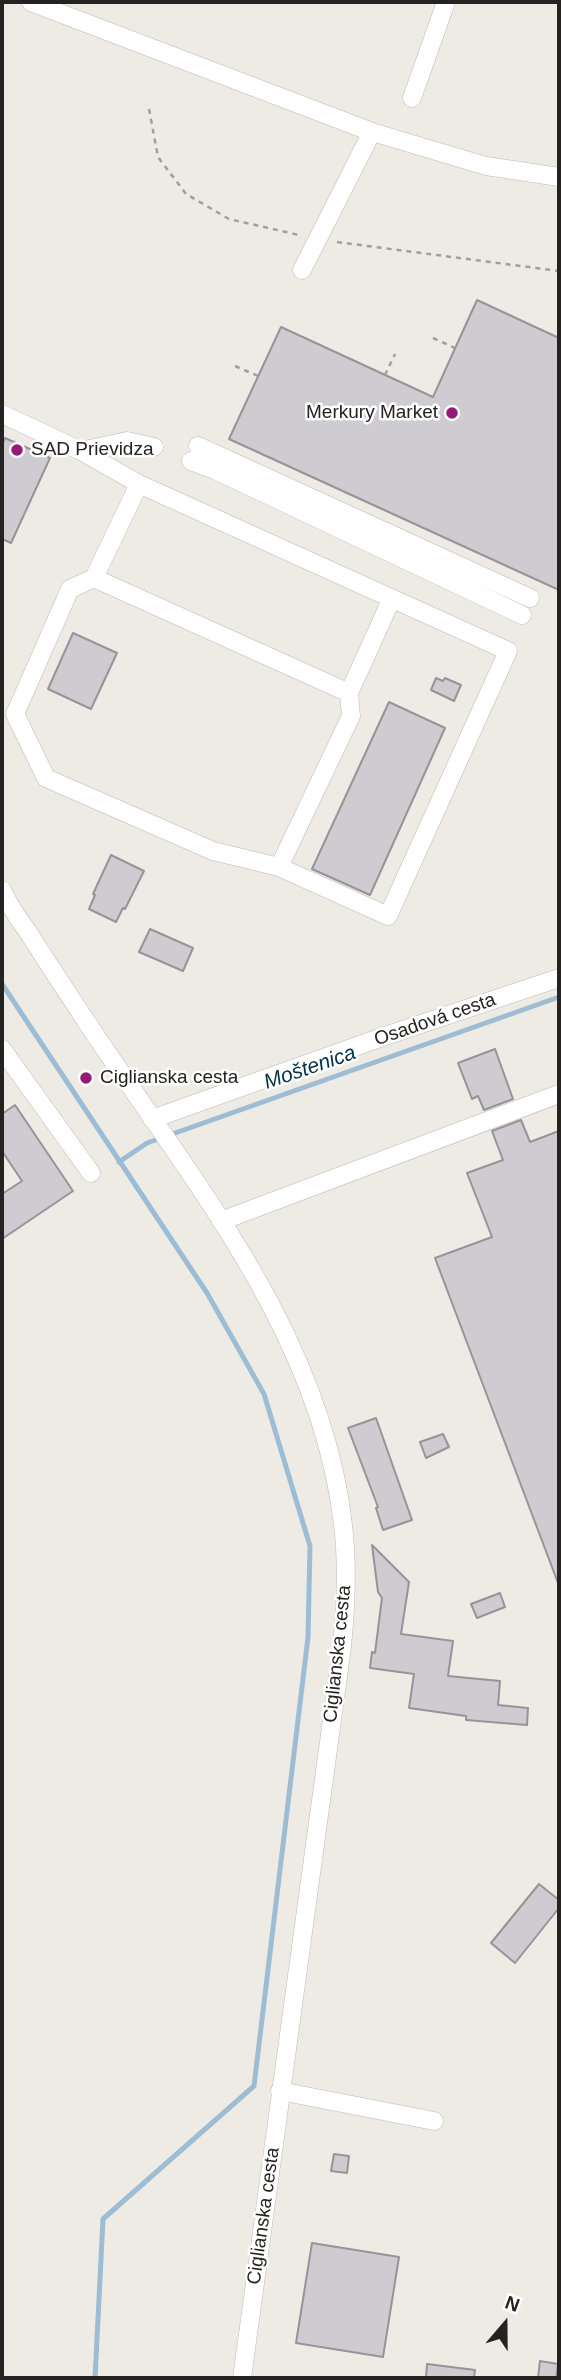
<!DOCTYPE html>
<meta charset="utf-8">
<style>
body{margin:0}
#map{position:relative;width:561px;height:2380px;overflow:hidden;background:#eeebe4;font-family:Helvetica,sans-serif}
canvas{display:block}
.frame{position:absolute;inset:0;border:4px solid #242321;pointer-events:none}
.north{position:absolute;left:470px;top:2289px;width:70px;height:70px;-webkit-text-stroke:5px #fff;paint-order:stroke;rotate:20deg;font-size:19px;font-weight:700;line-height:28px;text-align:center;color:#242321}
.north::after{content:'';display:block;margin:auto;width:24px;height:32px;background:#242321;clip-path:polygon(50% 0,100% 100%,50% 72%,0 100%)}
</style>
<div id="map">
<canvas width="561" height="2380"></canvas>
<div class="frame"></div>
<div class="north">N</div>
</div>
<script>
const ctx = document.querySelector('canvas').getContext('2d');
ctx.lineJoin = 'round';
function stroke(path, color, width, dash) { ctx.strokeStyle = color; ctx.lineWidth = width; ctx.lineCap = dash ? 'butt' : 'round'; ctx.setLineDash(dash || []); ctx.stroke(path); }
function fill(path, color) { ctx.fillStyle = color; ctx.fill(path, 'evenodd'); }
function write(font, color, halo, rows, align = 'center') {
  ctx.font = font + ' Helvetica,sans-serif'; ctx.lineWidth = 5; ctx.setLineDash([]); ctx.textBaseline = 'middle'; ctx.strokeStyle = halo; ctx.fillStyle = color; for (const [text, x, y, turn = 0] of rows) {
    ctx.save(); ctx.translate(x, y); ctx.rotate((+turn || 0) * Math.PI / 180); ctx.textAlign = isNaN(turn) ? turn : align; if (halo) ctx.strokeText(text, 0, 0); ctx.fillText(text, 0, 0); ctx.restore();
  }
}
const stream = new Path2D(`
 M2,984L207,1293L264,1394L310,1546L308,1637L254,2086L103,2219L95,2378
 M119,1162L147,1143L559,997`);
const building = new Path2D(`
 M477,300L559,338V590L229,439L281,327L433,397Z
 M5,438L50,458L11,543L2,539V445Z
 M73,633L117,653L91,709L48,689Z
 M436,678L443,681L445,678L461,685L454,701L431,690Z
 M389,702L445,728L370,895L312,869Z
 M111,855L144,871L125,909L123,908L116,922L89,909L95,895L93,894Z
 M150,929L193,948L183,971L139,952Z
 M495,1049L513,1099L484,1110L478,1096L472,1099L458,1063Z
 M15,1105L73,1191L2,1239V1194L22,1181L2,1151V1114Z
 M521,1120L530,1142L559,1131L558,1583L435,1258L492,1237L467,1173L503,1160L492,1131Z
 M376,1418L412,1520L383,1530L376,1508L378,1507L348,1428Z
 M443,1434L449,1447L426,1458L420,1442Z
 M372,1545L409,1582L401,1634L453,1641L448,1676L500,1681L498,1705L528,1708L527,1725L466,1720V1716L409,1708L414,1674L370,1668L372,1652L375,1653L382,1598L378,1592Z
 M500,1593L505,1607L477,1618L471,1604Z
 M539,1884L559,1900V1908L515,1963L491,1943Z
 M334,2154L349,2156L347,2173L331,2171Z
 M312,2243L399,2257L383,2357L296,2343Z
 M540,2361L558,2364L556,2378H538Z
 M427,2364L475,2370L474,2378H426Z`);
const path = new Path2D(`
 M149,109L158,157L186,194L229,219L299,235
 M337,242L559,271
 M433,338L455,348
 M235,366L258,376
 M385,375L395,354`);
const minor = new Path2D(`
 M31,2L372,132L486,166L559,177
 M412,98L446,2
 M302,270L372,132
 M2,414L81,451L127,441L154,447
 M198,446L530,598
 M81,451L139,484L508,651L388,916L279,867L213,851L46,778L15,714L70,589L94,578L139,484
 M191,461L215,470L522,615
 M94,578L349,693
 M279,867L351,716L349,693L392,598
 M2,890C9,906 20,921 30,935C47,962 65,989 82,1015C186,1174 321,1329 343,1525C348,1566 346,1606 342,1647L242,2378
 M2,1049L91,1173
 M152,1119L388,1035L559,978
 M221,1221L559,1094
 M280,2091L434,2121`);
const markers = [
 [452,413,7,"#951b76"],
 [17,450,7,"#951b76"],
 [86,1078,7,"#951b76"]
];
const poiNames = [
 ["Merkury Market",438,413,"right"],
 ["SAD Prievidza",31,450],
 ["Ciglianska cesta",100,1078]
];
const streetNames = [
 ["Osadová cesta",435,1020,-19],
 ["Ciglianska cesta",338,1654,-84],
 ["Ciglianska cesta",264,2216,-82]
];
const waterNames = [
 ["Moštenica",310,1068,-19]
];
stroke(stream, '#9dbdd4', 5);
fill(building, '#cecbd1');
stroke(building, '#979399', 2);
stroke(minor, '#bcb9b3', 19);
stroke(path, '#a19f9a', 2.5, [5, 5]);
stroke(minor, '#fff', 18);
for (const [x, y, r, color] of markers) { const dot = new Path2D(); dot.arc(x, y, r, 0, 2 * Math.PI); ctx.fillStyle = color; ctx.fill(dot); stroke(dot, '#fff', 2.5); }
write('19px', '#242321', '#fff', poiNames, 'left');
write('19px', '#242321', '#fff', streetNames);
write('italic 21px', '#063148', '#fff', waterNames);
</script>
